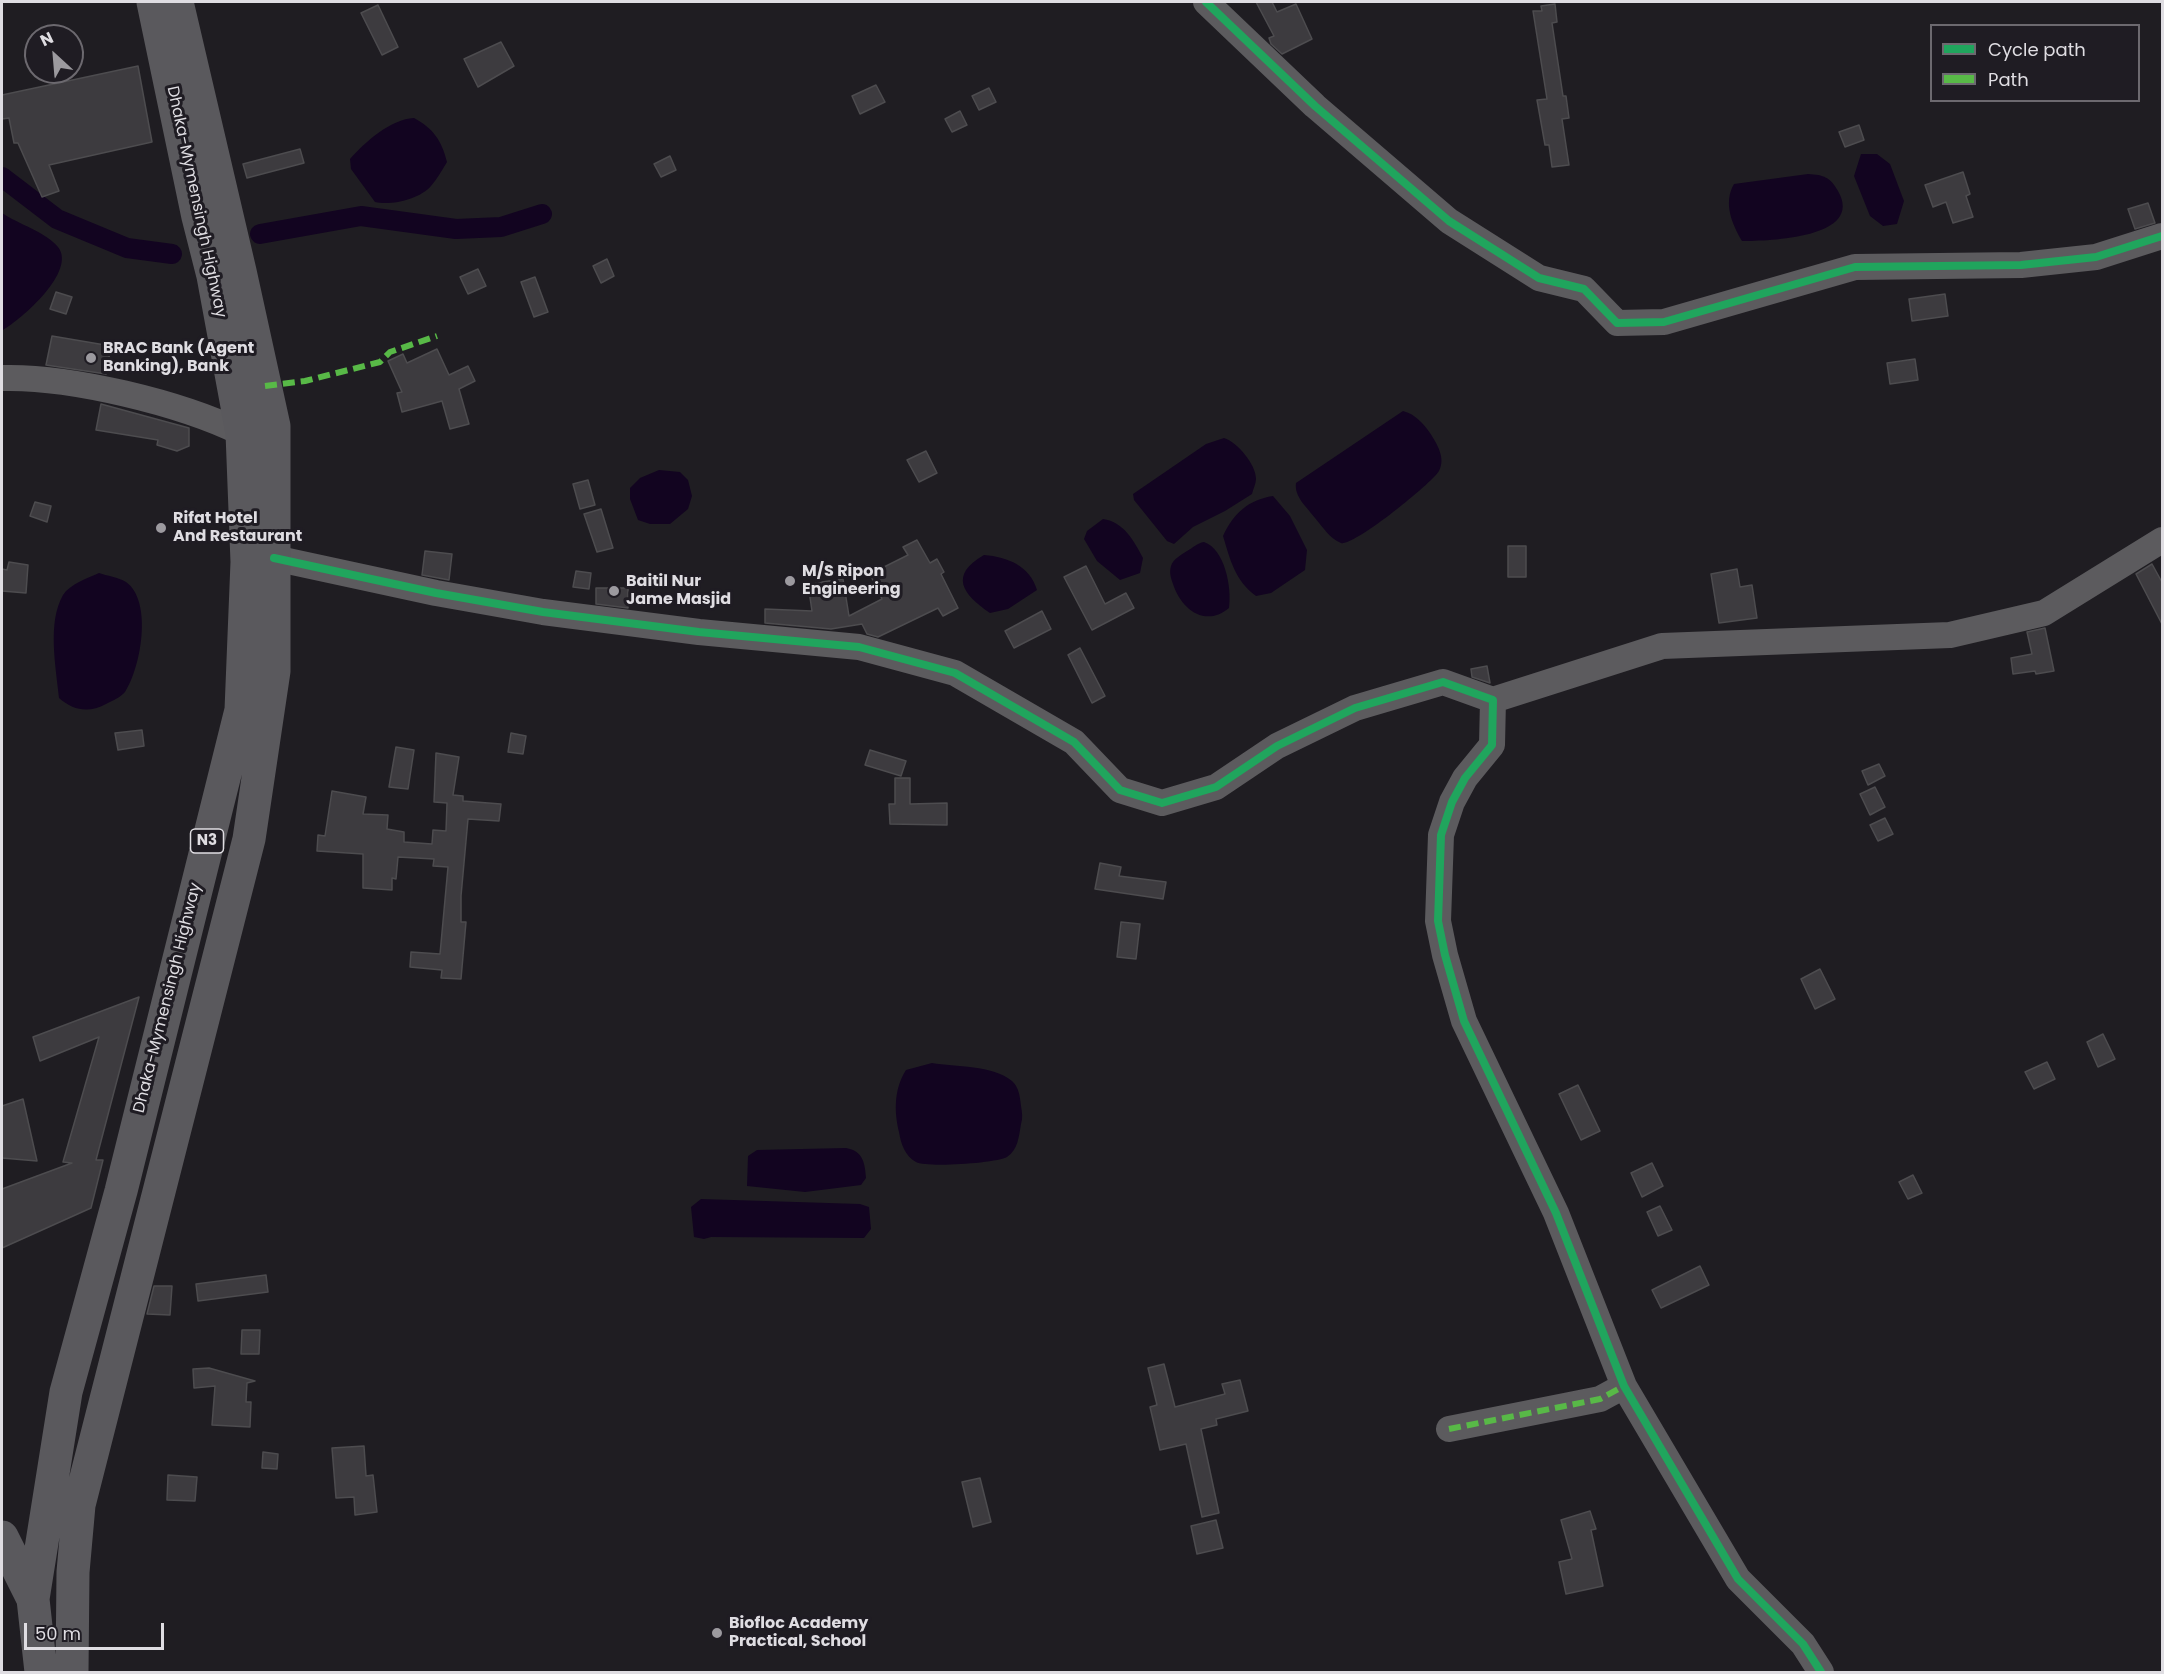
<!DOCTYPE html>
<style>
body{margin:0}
#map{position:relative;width:2164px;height:1674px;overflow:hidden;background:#1f1d22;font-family:Poppins,sans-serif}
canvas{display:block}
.frame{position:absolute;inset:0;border:3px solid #dfdde2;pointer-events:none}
.legend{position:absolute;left:1930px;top:24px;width:210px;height:78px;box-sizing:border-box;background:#1f1c23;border:2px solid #6c696f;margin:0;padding:8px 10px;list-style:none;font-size:18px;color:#dfdde2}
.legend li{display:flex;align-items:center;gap:12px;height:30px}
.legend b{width:30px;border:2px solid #6c696f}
.north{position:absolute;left:24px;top:24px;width:60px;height:60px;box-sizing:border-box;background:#1f1c23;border:2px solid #6c696f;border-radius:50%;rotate:334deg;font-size:16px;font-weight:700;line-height:24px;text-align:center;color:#dfdde2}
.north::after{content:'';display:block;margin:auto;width:21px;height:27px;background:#9c9a9f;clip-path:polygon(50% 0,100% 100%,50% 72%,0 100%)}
.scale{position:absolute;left:24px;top:1623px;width:140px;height:27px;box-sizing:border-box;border:3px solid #dfdde2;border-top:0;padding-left:8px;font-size:18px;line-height:21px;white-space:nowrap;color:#dfdde2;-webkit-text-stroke:4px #1f1c23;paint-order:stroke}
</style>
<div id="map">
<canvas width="2164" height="1674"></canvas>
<div class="frame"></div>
<ul class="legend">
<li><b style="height:8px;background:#20a55d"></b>Cycle path</li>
<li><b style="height:8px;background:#58b947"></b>Path</li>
</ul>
<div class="north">N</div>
<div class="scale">50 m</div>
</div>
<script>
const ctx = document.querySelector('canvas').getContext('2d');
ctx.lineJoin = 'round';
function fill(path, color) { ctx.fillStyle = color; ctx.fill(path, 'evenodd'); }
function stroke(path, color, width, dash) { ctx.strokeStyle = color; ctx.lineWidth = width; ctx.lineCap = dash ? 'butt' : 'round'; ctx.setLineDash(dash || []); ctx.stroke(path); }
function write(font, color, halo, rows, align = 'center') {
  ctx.font = font + ' Poppins,sans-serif'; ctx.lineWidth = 6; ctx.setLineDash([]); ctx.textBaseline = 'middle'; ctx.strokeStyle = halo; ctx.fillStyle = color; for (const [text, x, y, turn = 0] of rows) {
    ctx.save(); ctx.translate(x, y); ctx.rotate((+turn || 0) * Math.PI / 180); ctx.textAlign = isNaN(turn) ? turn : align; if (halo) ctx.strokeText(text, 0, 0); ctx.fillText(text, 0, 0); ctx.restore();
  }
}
const water = new Path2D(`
 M414,118C433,128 442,141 447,162C442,170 437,179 431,186C420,199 391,206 375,202L351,169L350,159C365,142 391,119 414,118Z
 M1861,154H1877L1890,164L1904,201L1897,224L1883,226L1870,216L1854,176Z
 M1808,174C1824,175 1830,177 1838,191C1865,238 1769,241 1742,241C1732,224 1723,203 1734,184Z
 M2,213C18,224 46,232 58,247C77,271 22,319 3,330Z
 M1403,411C1415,414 1423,423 1430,433C1437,444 1446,458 1439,471C1431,484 1353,547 1341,543C1330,539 1322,526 1315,518C1307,507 1294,497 1296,483Z
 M1224,438C1237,442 1256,464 1256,479C1256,484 1253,489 1252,494L1225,511L1193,527L1174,544L1167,541L1134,500L1133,494L1206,444Z
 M659,470L680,472L688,480L692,496L688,509L670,524H650L638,520L630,499V488L640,478Z
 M1273,496L1290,516L1307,550L1305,570L1271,593L1256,596C1235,581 1230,559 1223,536C1234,513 1248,500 1273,496Z
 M1103,519C1124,522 1134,541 1143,558L1140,573L1120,580L1097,561L1084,539L1087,531Z
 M1204,542C1225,549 1232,588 1229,608C1205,628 1181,609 1173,584C1171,578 1169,573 1171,566C1173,559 1181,555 1187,551C1193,548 1197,543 1204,542Z
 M984,555C1008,557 1030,566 1037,590L1008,609L990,613C962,594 949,575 984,555Z
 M99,573C107,576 118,577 126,582C153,601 141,668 125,692C121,697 112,701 106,704C89,713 74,711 59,698C56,667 47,623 63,595C70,584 88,578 99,573Z
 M932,1063C955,1067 993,1065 1012,1081C1019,1087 1020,1097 1021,1106C1022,1112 1023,1118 1021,1124C1019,1136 1018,1150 1007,1157C997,1163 927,1168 916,1162C905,1156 901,1144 899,1132C894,1111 894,1089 906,1070Z
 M846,1148C863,1151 865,1163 866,1178L861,1185L805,1192L747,1186L748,1156L757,1150Z
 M701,1199L860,1204L869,1207L871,1229L864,1238L711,1237L704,1239L694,1237L691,1207Z`);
const canal = new Path2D(`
 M2,177L57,219L127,248L172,254
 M260,234L361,216L456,229L501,227L542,214`);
const building = new Path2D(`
 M1256,2H1272L1277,12L1296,4L1312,39L1282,54L1271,44L1269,38L1274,36Z
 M1555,4L1557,22L1552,23L1563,96H1566L1569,118L1562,119L1569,165L1552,167L1549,145H1545L1537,100L1547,99L1533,11H1542L1541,6Z
 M378,5L398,47L382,55L361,13Z
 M501,42L514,66L478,87L464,59Z
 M138,66L152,142L49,165L59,191L42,197L18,143H14L9,118L2,119V95Z
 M876,85L885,102L860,114L852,96Z
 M989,88L996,102L979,110L972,96Z
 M960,111L967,125L952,132L945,119Z
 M1859,125L1864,140L1845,147L1839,132Z
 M300,149L304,163L247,178L243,164Z
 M670,156L676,170L661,177L654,164Z
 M1963,172L1970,194L1966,196L1973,217L1953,223L1946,202L1933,207L1925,185Z
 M2148,203L2155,223L2135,229L2128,209Z
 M607,259L614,276L601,283L593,266Z
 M478,269L486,286L468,294L460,277Z
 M535,277L548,312L534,317L521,282Z
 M56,292L72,297L66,314L50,309Z
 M1945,294L1948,316L1912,321L1909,299Z
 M52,336L111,346L106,374L46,365Z
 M437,349L449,375L468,366L475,381L459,389L469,424L450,429L442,401L402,412L397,393L402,392L388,361L403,354L407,363Z
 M1915,359L1918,380L1890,384L1887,363Z
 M101,404L189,428V446L177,451L157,445L158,440L96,430Z
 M926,451L937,473L919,482L907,460Z
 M588,480L595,505L580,509L573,484Z
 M35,502L51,506L47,522L30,516Z
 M601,509L613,548L597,552L584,514Z
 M917,540L930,563L937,559L944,572L941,574L958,608L943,616L938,608L878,637L867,634L862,624L831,629L765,623V609L812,611L808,584L843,579L849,616L882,599L870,574L908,555L903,547Z
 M1508,546H1526V577H1508Z
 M425,551L452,554L449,580L422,575Z
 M9,562L28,565L26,593L2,591V569L7,570Z
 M2152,564L2163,584V626L2136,574Z
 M1086,566L1105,604L1126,593L1134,608L1092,630L1064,577Z
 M1737,569L1740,587L1752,585L1757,618L1719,623L1711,574Z
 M576,571L591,573L589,589L573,587Z
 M596,588H628V608L596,604Z
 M1042,611L1051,629L1014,648L1005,631Z
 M2045,628L2054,671L2036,674L2035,671L2013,674L2011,658L2032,654L2027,632Z
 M1080,648L1105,696L1092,703L1068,655Z
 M1487,666L1490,683L1472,677L1471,669Z
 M142,730L144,746L118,750L115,733Z
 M511,733L526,736L523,754L508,752Z
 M396,747L414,750L408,789L389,787Z
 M870,750L906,761L901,776L865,765Z
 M436,753L459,757L453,795L463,796V801L501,804L499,821L468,819L461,896V922H466L461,979L441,978L442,970L410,967L411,952L440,954L448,867L433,866L434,859L398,857L396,879L392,878V890L363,888V854L317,851L318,835L325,836L332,791L366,797L363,814L388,815L387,829L404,832V842L432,844L433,830L446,831L447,803L434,802Z
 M1879,764L1885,776L1868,785L1862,771Z
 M895,778H910V804L947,803V825L890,824L889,804H895Z
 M1875,787L1885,807L1870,815L1860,794Z
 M1885,818L1893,834L1878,841L1870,825Z
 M1100,863L1121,867L1119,876L1166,882L1163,899L1095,889Z
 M1121,922L1140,924L1136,959L1117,957Z
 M1820,969L1835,999L1815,1009L1801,979Z
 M139,997L96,1160H103L91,1208L2,1248V1189L72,1163L63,1162L99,1037L40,1061L33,1037Z
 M2103,1034L2115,1059L2098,1067L2087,1042Z
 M2047,1062L2055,1079L2034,1089L2025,1072Z
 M1578,1085L1600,1131L1581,1140L1559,1094Z
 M23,1099L37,1161L2,1158V1106Z
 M1652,1163L1663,1186L1642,1197L1631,1173Z
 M1913,1175L1922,1193L1908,1199L1899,1182Z
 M1660,1206L1672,1230L1658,1236L1647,1212Z
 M1700,1266L1709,1285L1661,1308L1652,1290Z
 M266,1275L268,1292L198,1301L196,1284Z
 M154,1286H172L170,1315L147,1314Z
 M242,1330H260L259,1354H241Z
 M1164,1364L1175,1407L1225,1394L1222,1384L1240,1380L1248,1411L1216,1419L1217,1425L1201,1429L1219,1513L1202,1517L1186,1444L1160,1450L1150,1407L1157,1405L1148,1368Z
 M209,1368L255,1381L247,1383L246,1402H251L250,1427L212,1425L215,1386L194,1388L193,1369Z
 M364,1446L366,1476L373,1475L377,1512L355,1515L354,1497L336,1498L332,1448Z
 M263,1452L278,1454L277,1469L262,1468Z
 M168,1475L197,1477L195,1501L167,1500Z
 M980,1478L991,1522L973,1527L962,1482Z
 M1590,1511L1596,1529L1591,1530L1603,1586L1566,1594L1559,1562L1572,1559L1561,1520Z
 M1216,1520L1223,1548L1197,1554L1191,1526Z`);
const minor = new Path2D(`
 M1206,2L1315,106L1449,221L1539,278L1584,289L1617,323L1664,322L1855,267L2021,265L2096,257L2162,236
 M2,378C70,376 181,403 242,433
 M274,558L436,593L543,612L699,632L859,647L955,673L1074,742L1120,790L1162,803L1216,787L1277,746L1355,708L1443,682L1493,700L1492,745L1465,778L1452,802L1441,835L1438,921L1445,955L1464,1021L1556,1213L1624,1386L1738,1579L1803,1644L1821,1672
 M1493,700L1662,646L1950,635L2044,613L2162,540
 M1449,1429L1600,1399L1624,1386`);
const highway = new Path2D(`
 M2,1537L33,1599
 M41,1672L33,1599L66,1392L121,1191L241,710L247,562L242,433L213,276L198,217L153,2
 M72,1672L73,1572L79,1505L249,839L274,671V426L240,271L177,2`);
const quiet = new Path2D(`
 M265,386L305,381L380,362L390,352L437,336
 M1449,1429L1600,1399L1624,1386`);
const cycleway = new Path2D(`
 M1206,2L1315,106L1449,221L1539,278L1584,289L1617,323L1664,322L1855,267L2021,265L2096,257L2162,236
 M274,558L436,593L543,612L699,632L859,647L955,673L1074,742L1120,790L1162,803L1216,787L1277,746L1355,708L1443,682L1493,700L1492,745L1465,778L1452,802L1441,835L1438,921L1445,955L1464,1021L1556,1213L1624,1386L1738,1579L1803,1644L1821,1672`);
const markers = [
 [91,358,6,"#9c9a9f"],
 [161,528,6,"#9c9a9f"],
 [790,581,6,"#9c9a9f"],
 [614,591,6,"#9c9a9f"],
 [717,1633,6,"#9c9a9f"]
];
const shields = [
 [207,841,33]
];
const shieldNames = [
 ["N3",207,841]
];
const streetNames = [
 ["Dhaka-Mymensingh Highway",196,202,78],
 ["Dhaka-Mymensingh Highway",168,998,-76]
];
const poiNames = [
 ["BRAC Bank (Agent",103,349],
 ["Banking), Bank",103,367],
 ["Rifat Hotel",173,519],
 ["And Restaurant",173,537],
 ["M/S Ripon",802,572],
 ["Engineering",802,590],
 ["Baitil Nur",626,582],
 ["Jame Masjid",626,600],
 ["Biofloc Academy",729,1624],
 ["Practical, School",729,1642]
];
fill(water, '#120420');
stroke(canal, '#120420', 20);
fill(building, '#3d3b3f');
stroke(building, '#4d4c4f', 1.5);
stroke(minor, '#5c5b5e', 26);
stroke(highway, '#5a595d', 33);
stroke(quiet, '#58b947', 6, [12, 6]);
stroke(cycleway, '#20a55d', 8);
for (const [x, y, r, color] of markers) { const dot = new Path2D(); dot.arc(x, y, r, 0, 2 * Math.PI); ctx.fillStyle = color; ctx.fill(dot); stroke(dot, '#1f1c23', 2); }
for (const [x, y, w] of shields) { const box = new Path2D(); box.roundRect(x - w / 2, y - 12, w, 24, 4.5); ctx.fillStyle = '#1f1c23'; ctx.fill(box); stroke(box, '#dfdde2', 1.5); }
write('bold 15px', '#dfdde2', null, shieldNames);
write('16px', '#dfdde2', '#1f1c23', streetNames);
write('bold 16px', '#dfdde2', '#1f1c23', poiNames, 'left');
</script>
